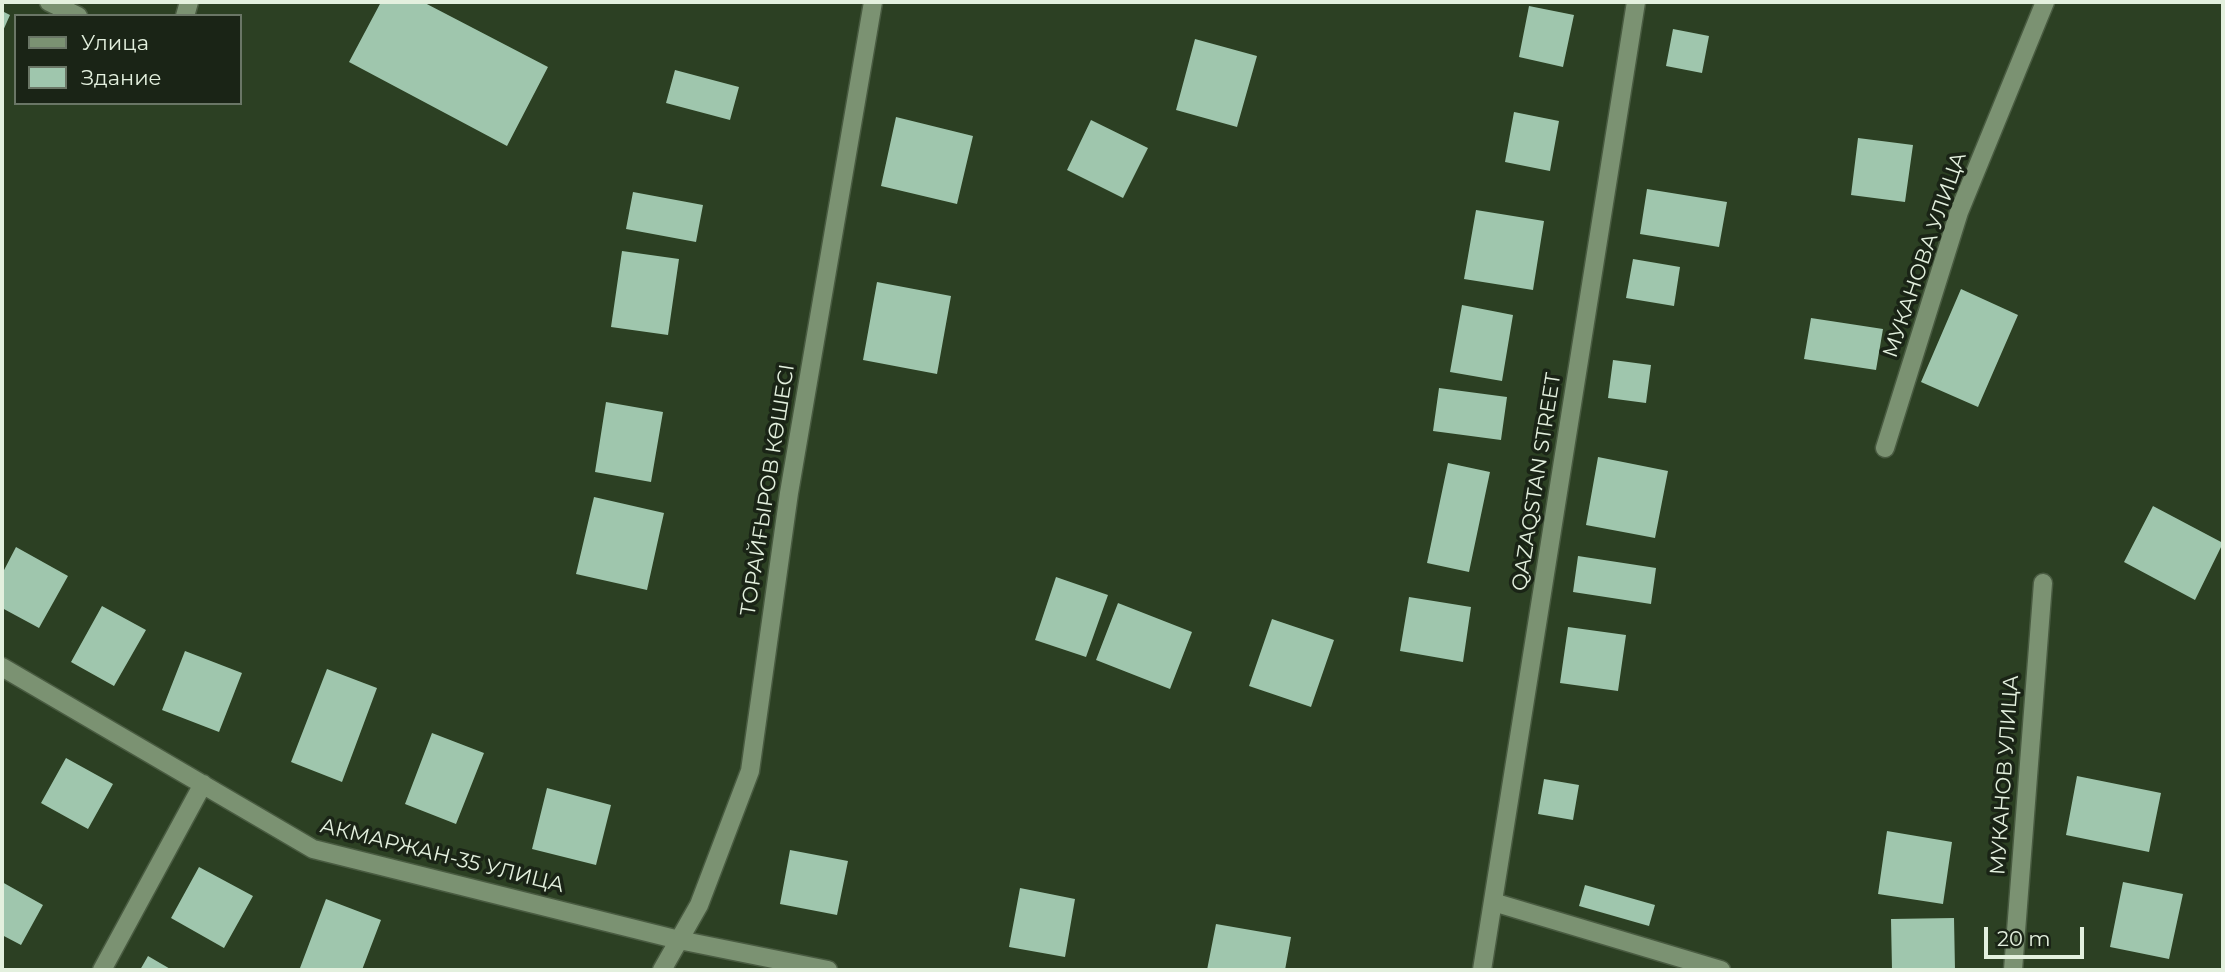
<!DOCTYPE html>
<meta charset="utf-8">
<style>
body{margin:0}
#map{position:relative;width:2225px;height:972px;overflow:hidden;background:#2c4023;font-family:Montserrat,sans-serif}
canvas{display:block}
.frame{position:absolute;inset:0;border:4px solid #e3f0de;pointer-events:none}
.legend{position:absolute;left:14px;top:14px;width:228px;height:91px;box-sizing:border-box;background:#1a2416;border:2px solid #6a7666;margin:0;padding:9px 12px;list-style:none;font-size:21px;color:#e3f0de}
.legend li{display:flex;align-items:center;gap:14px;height:35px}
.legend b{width:35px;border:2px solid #6a7666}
.scale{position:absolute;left:1984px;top:927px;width:100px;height:32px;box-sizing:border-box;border:4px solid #e3f0de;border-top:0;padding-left:9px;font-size:21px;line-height:24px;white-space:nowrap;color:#e3f0de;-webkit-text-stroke:5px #1a2416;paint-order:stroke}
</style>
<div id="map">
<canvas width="2225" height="972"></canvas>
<div class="frame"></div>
<ul class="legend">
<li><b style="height:9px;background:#7b9272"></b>Улица</li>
<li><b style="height:19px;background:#9fc6ad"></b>Здание</li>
</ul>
<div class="scale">20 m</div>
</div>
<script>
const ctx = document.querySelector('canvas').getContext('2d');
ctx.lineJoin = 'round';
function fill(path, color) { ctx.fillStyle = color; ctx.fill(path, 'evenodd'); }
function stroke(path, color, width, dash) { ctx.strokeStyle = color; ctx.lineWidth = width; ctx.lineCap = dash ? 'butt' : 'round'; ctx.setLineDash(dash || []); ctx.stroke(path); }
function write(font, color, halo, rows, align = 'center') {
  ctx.font = font + ' Montserrat,sans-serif'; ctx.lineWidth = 7; ctx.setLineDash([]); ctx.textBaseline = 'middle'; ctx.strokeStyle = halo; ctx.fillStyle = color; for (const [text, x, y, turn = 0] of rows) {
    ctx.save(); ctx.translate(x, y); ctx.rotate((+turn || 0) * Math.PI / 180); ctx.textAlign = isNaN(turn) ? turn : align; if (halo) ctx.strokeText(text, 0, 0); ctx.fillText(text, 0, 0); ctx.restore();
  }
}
const building = new Path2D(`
 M381,2H423L548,67L507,146L349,62Z
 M1529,6L1574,15L1563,67L1519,57Z
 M2,11L10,15L2,33Z
 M1673,29L1709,36L1702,73L1666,66Z
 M1195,39L1257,56L1237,127L1176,110Z
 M675,70L739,87L730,120L666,103Z
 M1514,112L1559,121L1550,171L1505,162Z
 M896,117L973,136L957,204L881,186Z
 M1091,120L1148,148L1123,198L1067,170Z
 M1858,138L1913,145L1905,202L1851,195Z
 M1647,189L1727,202L1719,247L1640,234Z
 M633,192L703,205L696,242L626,229Z
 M1476,210L1544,221L1533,290L1464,279Z
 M622,251L679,259L668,335L611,327Z
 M1633,259L1680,267L1674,306L1626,298Z
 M877,282L951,296L937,374L863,360Z
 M1961,289L2018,315L1978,407L1921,382Z
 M1462,305L1513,315L1502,381L1450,372Z
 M1811,318L1883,329L1876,370L1804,359Z
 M1613,360L1651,365L1646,403L1608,398Z
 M1439,388L1507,397L1501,440L1433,431Z
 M606,402L663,412L651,482L595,472Z
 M1598,457L1668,471L1655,538L1586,525Z
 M1448,463L1490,472L1469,572L1427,563Z
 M594,497L664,513L647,590L576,574Z
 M2153,506L2223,543L2195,600L2124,562Z
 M16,547L68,576L39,628L2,608V574Z
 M1578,556L1656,568L1651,604L1573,592Z
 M1056,577L1108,595L1086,657L1035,640Z
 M1409,597L1471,607L1463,662L1400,651Z
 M1118,603L1192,632L1170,689L1096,660Z
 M102,606L146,630L114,686L71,662Z
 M1272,619L1334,640L1311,707L1249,686Z
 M1568,627L1626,635L1618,691L1560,683Z
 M185,651L242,673L219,732L162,710Z
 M327,669L377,688L342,782L291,762Z
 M432,733L484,753L456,824L405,804Z
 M66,758L113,784L88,829L41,803Z
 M2077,776L2161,793L2149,852L2066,835Z
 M1544,779L1579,785L1573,820L1538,814Z
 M547,788L611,805L596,865L532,849Z
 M1887,831L1952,842L1943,904L1878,894Z
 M790,850L848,861L837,915L780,904Z
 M199,867L253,896L224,948L171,918Z
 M2,882L43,905L21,945L2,935Z
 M2123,882L2183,894L2169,959L2110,947Z
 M1585,885L1655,905L1649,926L1579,906Z
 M1020,888L1075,899L1065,957L1009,947Z
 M326,899L381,920L362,970H306L300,968Z
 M1954,918L1955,970H1892L1891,919Z
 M1216,924L1291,937L1285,970H1207Z
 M148,956L172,970H140Z`);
const minor = new Path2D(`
 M49,2L78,16
 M185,16L189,2
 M1885,448L1959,212L2045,2
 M2,667L313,849L679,940L828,970
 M1493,902L1721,970
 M102,970L203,784
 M662,970L699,905L750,771L789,493L873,2
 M1482,970L1636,2
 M2013,970L2043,583`);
const streetNames = [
 ["МУКАНОВА УЛИЦА",1925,255,-71],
 ["QAZAQSTAN STREET",1537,482,-81],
 ["ТОРАЙҒЫРОВ КӨШЕСІ",768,490,-81],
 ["МУКАНОВ УЛИЦА",2005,775,-86],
 ["АКМАРЖАН-35 УЛИЦА",442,856,14]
];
fill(building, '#9fc6ad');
stroke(minor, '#495b41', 21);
stroke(minor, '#7b9272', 18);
write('21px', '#e3f0de', '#1a2416', streetNames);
</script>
